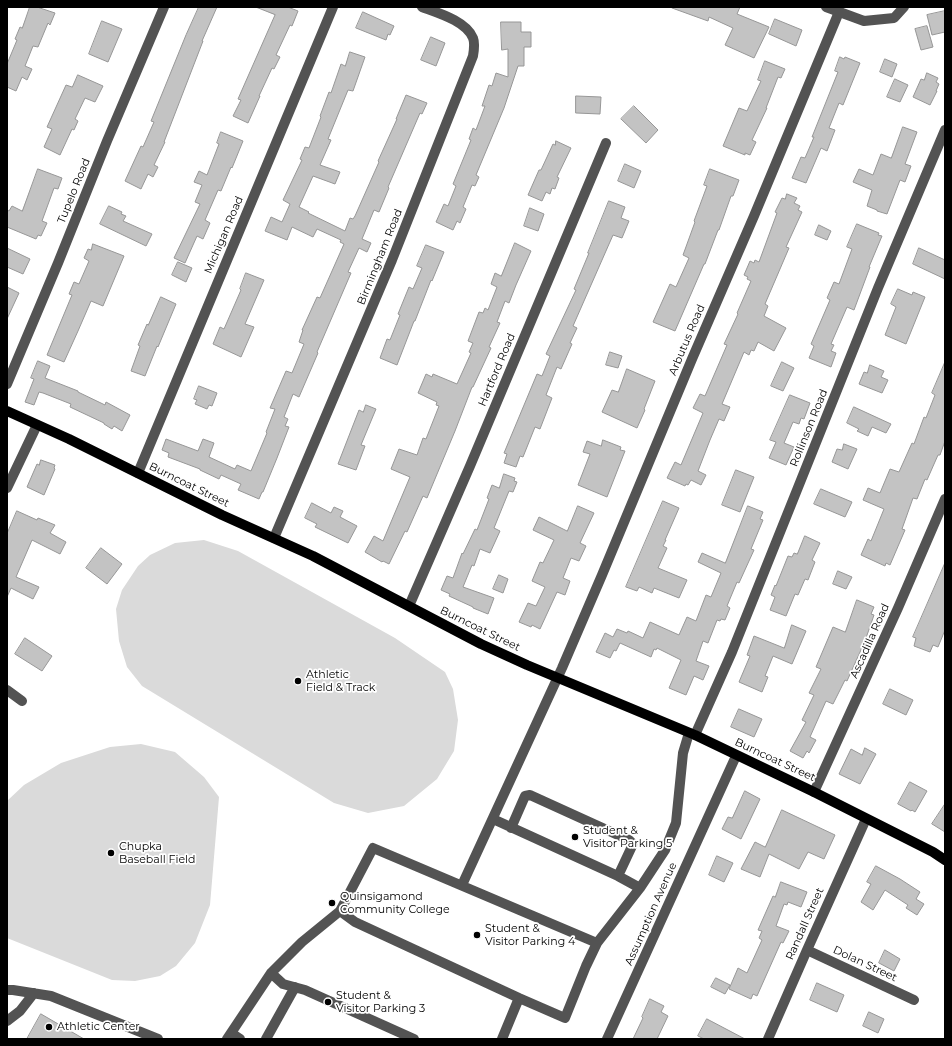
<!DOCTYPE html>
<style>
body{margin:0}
#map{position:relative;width:952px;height:1046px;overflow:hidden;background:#fff;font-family:Montserrat,sans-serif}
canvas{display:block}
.frame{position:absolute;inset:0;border:8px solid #000;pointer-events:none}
</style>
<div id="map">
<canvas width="952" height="1046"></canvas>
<div class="frame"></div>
</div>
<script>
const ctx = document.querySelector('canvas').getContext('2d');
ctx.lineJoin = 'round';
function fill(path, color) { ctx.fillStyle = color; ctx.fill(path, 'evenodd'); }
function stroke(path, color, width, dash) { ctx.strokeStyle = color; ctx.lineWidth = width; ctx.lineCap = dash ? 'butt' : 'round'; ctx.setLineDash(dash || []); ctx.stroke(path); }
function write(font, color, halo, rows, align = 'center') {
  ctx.font = font + ' Montserrat,sans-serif'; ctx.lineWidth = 3.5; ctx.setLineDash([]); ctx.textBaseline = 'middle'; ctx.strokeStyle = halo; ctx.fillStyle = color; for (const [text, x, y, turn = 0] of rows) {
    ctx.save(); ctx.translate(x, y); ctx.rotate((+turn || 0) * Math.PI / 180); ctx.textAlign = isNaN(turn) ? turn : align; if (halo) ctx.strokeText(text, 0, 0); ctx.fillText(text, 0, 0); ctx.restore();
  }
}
const green = new Path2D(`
 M204,540L238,551L395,638L445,672L453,689L458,720L454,751L437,779L404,806L368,813L334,803L142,686L127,667L119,641L116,609L122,590L138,566L150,555L175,543Z
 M141,744L175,752L204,777L219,797L210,905L195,943L176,966L160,976L135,981L112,980L7,938V801L24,785L61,763L110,747Z`);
const building = new Path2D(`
 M30,7H37L55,13L50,25L48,23L38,47L33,46L25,66L32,69L27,80L22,77L16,91L7,87V64L17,40L15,39L20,27L22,28Z
 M199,7H217L202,41H203L164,142H165L154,165L158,167L153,177L148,174L141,189L125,181L141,146L143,147L154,122L151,121L186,35Z
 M256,7H288L298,11L292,26L290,25L276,55L280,57L274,69L272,68L259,96H260L248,123L233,116L241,100L238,99L275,15Z
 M672,7H740L737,14L769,27L754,58L725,45L733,28L709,17L708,21L672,8Z
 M945,11V32L932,35L927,15Z
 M363,12L394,26L390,35L388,34L386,40L356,28Z
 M775,19L802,30L796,46L769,34Z
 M102,21L122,29L108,62L89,54Z
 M501,22H521V32H531V47H524V66H518L504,108L476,175L479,177L475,186L472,185L463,207L466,209L460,223L457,221L453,230L436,222L444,204L448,206L456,186L453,184L471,140L469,139L473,128L476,130L485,106H482L489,85L492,86L496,73L508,77V49L502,50Z
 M927,26L933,47L921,50L915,29Z
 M431,37L445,43L436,66L421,60Z
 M350,52L365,57L353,91L348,90L328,139L331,140L320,165L340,172L335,184L313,176L299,207L309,212L308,213L345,231L350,218L353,219L355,216L379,162L378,161L397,119H396L406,95L427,103L422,114L420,113L388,187L389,188L379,212L374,210L362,239L371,243L367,252L359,248L348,272L351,273L317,352L318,353L299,397L293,394L284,417L288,419L285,426L289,427L277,458L263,492H262L259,499L238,490L241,484L221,475L219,479L200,470V469L168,457L169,453L162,450L166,439L198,451L203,439L214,443L209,457L235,469L237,465L251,471L267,433L266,432L275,409L270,408L286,371L292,373L304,344L299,342L303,330H302L317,297L320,298L344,244L340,242L341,240L317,229L313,237L292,227L287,240L265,231L271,217L282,222L290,204L283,200L302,160L300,159L305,147L309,148L321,117L320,116L329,92L331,93L341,64L345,66Z
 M840,57L844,59L845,57L860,63L843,105L839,103L829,128L835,130L827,151L821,148L806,183L792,178L801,157L805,158L814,137H812L838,72L835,71Z
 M885,59L897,64L892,77L880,72Z
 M765,61L785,69L781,78L778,77L766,108H767L752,140L756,142L750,155L745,153V155L723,146L739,108L747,111L761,81L758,80Z
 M927,73L938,78L936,82L939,84L936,91H937L930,105L913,97L921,79L924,80Z
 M78,75L103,86L95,102L85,98L75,119L78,121L74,130L72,129L60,155L44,147L52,129L47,127L66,85L72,87Z
 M895,79L908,85L900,102L887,97Z
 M576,96L601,97L600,114L576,113Z
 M634,106L658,130L646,143L621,119Z
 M903,127L917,132L905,164L911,166L905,182L900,180L887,214L877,211V210L867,206L872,190L853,182L859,169L873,175L881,154L891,158Z
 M221,132L243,141L232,168L231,167L221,191L218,190L205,220L210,223L203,239L197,236L185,263L174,258L200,204L195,202L202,185L194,182L199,171L207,175L219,144L217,143Z
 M556,141L571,148L557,177L559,178L555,189L552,188L550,194L546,192L542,201L528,195L539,170H541L553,144L555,145Z
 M625,164L641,171L634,188L618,181Z
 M38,169L62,178L58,189L54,188L42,221L47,223L41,236L38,235L36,239L7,227V210L9,211L12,206L22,211Z
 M710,169L739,180L733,196H731L719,230H718L705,264H704L675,331L653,322L670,284L676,287L689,258L683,255L695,222L694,221L707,186L704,185Z
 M787,194L797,198L794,203L800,206L798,210L802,212L786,247L789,248L765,304L768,306L764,316L786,328L774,351L758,342L754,351L751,350L749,355L744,352L722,404L730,407L724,421L719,419L710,440L698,471L706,475L701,485L691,480L688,485L686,484L685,486L667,478L675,462L681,465L703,413L693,408L700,394L705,396L727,345L724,344L725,342L738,314L737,313L751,281L747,279L748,277L744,275L750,261L754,263L755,260L759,262L777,213L775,212L782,198L785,199Z
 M609,201L625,207L621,218L629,221L622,238L613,235L573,326L577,328L570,343L572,344L561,369L557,367L546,395L552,398L540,429L535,427L523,457L520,456L516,467L504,463L507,454L504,453L537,374L542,376L550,356L546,354L576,290L574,289L589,253H588Z
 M109,206L122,212L121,214L126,216L123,221L152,234L146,246L100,224Z
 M530,208L544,214L538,231L524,226Z
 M857,224L879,233L878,235L882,236L869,267H870L854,310L847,307L831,344L834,345L831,351L836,353L831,367L809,358L814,346L811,344L830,300L827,298L834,282L839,284L852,249L847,247Z
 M819,225L831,231L827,240L815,235Z
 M515,243L531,251L516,285L509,303L505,301L497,322L500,323L489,347L491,348L473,387H472L455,431L427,498L423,496L407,532L405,531L389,564L383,561L382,562L365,552L374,536L383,541L410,477L391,469L399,449L417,455L423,438L426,439L439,406L436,405L437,402L418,393L426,374L432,377L433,374L457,384L471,353L469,352L473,343L468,341L479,312L483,313L485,308L488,310L497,287L491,284L495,273L501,276Z
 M93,244L124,256L103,306L91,301L78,331L64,362L47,355L72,295L69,294L74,282L79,284L89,261L84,258L88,249L91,250Z
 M426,245L444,252L432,281L431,280L415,321H414L397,365L380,358L387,339L390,340L400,315L398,314L409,287L413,289L422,268L417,266Z
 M7,248L30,259L23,274L7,267Z
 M919,248L945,260V279L913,264Z
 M178,262L192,268L186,282L172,275Z
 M246,273L264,280L245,324L254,327L241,357L213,344L220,327L224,329L241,290L240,289Z
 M7,287L19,293L7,319Z
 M898,289L912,295L913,292L925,297L906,344L885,335L896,307L891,304Z
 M161,297L176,304L158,347L157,346L145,376L131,371L140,346L138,345L147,324L148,325Z
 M610,352L622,356L618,368L606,365Z
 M38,361L50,366L45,378L78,391V392L105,405L106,402L130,415L122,431L114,426L112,429L104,424V423L70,407L71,404L43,393L39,392L34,405L25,402L34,379L31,378Z
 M782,362L794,368L783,391L771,386Z
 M945,362V441L940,455H938L927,480L925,479L917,499L913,498L902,529L905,530L890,565L886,563L885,566L861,555L868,539L871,541L884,509L863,500L868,488L880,493L890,469L899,472L912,443L914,444L924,417L926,418L935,395L932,393Z
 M870,365L884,371L881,377L888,380L882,393L859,384L864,372L867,373Z
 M627,369L655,381L644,409L645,410L637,428L602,412L612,390L618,392Z
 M199,386L217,393L212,406L209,405L207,409L195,404L197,400L194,399Z
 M790,395L810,403L804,419L801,418L799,424L793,422L784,443L794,447L786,465L769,458L776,442L770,440Z
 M366,405L376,409L361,445L365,446L356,470L338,464L359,410L363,412Z
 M854,407L891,424L886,433L872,427L868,436L857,431L859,429L847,423Z
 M603,440L621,447L620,450L625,451L607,497L578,485L590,454L583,452L587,441L601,446Z
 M844,444L857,449L848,469L832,462L837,449L842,450Z
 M41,460L55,465L54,468L55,469L44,495L27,487L37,464L39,465Z
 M736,470L754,477L740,512L722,505Z
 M504,474L515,478L514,481L517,482L513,492L509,491L494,528L500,531L490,553L480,549L474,566L472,565L463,587L494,598L488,614L473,608V607L449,596L450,594L441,590L447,576L453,578L462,553L463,554L475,529L477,530L489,499L487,498L492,485L499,488Z
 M821,489L852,502L845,517L814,504Z
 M663,501L679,508L665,540H666L663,546L667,548L658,568L687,580L679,598L654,588L652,593L639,587L637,591L626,587Z
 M312,503L331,513L334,507L343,511L340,517L357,526L348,543L315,527L317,524L305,518Z
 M578,506L594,513L580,543L586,546L579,561L571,558L563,578L570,581L565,595L557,592L540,629L532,625L531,627L519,622L528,603L536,606L545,587L532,581L540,562L543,563L554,540L533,530L539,517L567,531Z
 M748,506L763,512L760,519L763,520L751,549L754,550L739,583L737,582L727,606L730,608L725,620L721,619L720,621L717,620L708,643L703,641L696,661L709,666L703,680L694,676L686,695L669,688L681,660L657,648L656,650L654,649L651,657L620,643L616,651L614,650L610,658L596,652L605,633L613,637L617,629L627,633L628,631L643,638L650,622L679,635L687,617L696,621L706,595L711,597L721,573L698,562L702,553L725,563Z
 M17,511L37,520L38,518L55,525L50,533L66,542L60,554L32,540L16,577L39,587L33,599L11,588L7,597V534Z
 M805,536L820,543L812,560L815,562L808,580L805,579L798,595L795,594L786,616L770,610L775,597L771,595L775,585L776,586L788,556L792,557L794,553L797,554Z
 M101,548L122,564L107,584L86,568Z
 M945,563V630L938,647L933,645L930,652L914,646L916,638L913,637Z
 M838,571L852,577L846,589L833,584Z
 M499,575L508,579L503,593L493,589Z
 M857,600L874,607L871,614L874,615L865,641L847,681L845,680L833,704L826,701L810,737L816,740L809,753L807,751L803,758L790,751L806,722L802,720L814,695L809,693L821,669L816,667L833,627L845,632Z
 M792,625L806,631L792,664L773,656L765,676L768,677L762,692L739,682L750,656L747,655L754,636L784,648Z
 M25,638L52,656L42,671L15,654Z
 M890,689L913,700L906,715L883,704Z
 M739,709L762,719L754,737L731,727Z
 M865,748L876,754L860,784L839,774L851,749L862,755Z
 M910,782L927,791L915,812L912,810L911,811L898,804Z
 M745,791L760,799L741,839L722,829L728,817L732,818Z
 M945,804V832L932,824Z
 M782,810L835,835L824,859L808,852L799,869L769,854L760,877L741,869L755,842L765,847Z
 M717,856L733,863L724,882L709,875Z
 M876,866L900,879L920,892L916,899L924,904L917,915L906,908L908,905L885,890L873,910L861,902L871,884L867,882Z
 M781,882L807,892L801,907L788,902L787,905L784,904L776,926L789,931L783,943L781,942L757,996L753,994L751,999L729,989L738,968L747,973L762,940L759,938L762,931L758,930L773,896L775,897Z
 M885,950L900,959L894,971L879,963Z
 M716,978L730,985L725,994L711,987Z
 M817,983L844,995L837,1012L810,1000Z
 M650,999L664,1006L661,1012L668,1016L657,1039H633L643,1018L642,1017Z
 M869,1012L884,1019L878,1033L863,1026Z
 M41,1014L84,1039H27Z
 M707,1019L745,1039H704L698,1036Z`);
const minor = new Path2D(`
 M826,7L864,21L894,18L904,7
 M7,384L58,263L107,141L164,7
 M138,473L333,7
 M7,488L37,425
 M274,538L392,260L473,56C474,50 475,43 473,38C466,21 438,13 422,7
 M409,606L470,466L606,143
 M7,690L22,701
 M695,735L732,652L878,288L945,130
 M814,792L898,608L945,499
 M493,819L618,876L640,888
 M511,828L525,796L530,795L629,840L633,844L618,876
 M462,885L562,668L602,575L692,359L754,216L839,12
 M340,911L355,922L519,998L565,1018L586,966L597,943L640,888L665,850L676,823L683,753L689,733
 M807,950L914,1000
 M271,973L283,984L305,990L414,1039
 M7,990H13L51,996L158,1039
 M7,1021L20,1011L34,993
 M231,1033L240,1039
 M227,1039L271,973L302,942L340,911L373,848L597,943
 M266,1039L295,987
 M502,1039L519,998
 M607,1039L736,756
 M768,1039L807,950L866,819`);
const major = new Path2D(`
 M7,411L69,439L222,515L313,556L481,644L527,665L695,735L814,792L933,852L945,860`);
const markers = [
 [298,681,4,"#000"],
 [575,837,4,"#000"],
 [111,853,4,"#000"],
 [332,903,4,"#000"],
 [477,935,4,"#000"],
 [328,1002,4,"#000"],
 [49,1027,4,"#000"]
];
const streetNames = [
 ["Tupelo Road",74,191,-68],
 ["Michigan Road",224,235,-67],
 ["Birmingham Road",380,257,-68],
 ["Arbutus Road",687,340,-67],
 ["Hartford Road",497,370,-67],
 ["Rollinson Road",809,428,-68],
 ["Burncoat Street",189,485,26],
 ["Burncoat Street",480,629,26],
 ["Ascadilla Road",870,641,-66],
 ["Burncoat Street",775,760,25],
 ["Assumption Avenue",651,914,-66],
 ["Randall Street",805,924,-66],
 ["Dolan Street",865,964,25]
];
const poiNames = [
 ["Athletic",306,675],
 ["Field & Track",306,688],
 ["Student &",583,831],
 ["Visitor Parking 5",583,844],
 ["Chupka",119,847],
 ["Baseball Field",119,860],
 ["Quinsigamond",340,897],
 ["Community College",340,910],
 ["Student &",485,929],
 ["Visitor Parking 4",485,942],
 ["Student &",336,996],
 ["Visitor Parking 3",336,1009],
 ["Athletic Center",57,1027]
];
fill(green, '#dadada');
fill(building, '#c3c3c3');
stroke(building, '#979797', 1);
stroke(minor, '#535353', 10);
stroke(major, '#000', 10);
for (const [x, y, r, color] of markers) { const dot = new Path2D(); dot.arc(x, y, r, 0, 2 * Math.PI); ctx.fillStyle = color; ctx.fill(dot); stroke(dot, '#fff', 1.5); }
write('11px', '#000', '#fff', streetNames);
write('11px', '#000', '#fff', poiNames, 'left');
</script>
